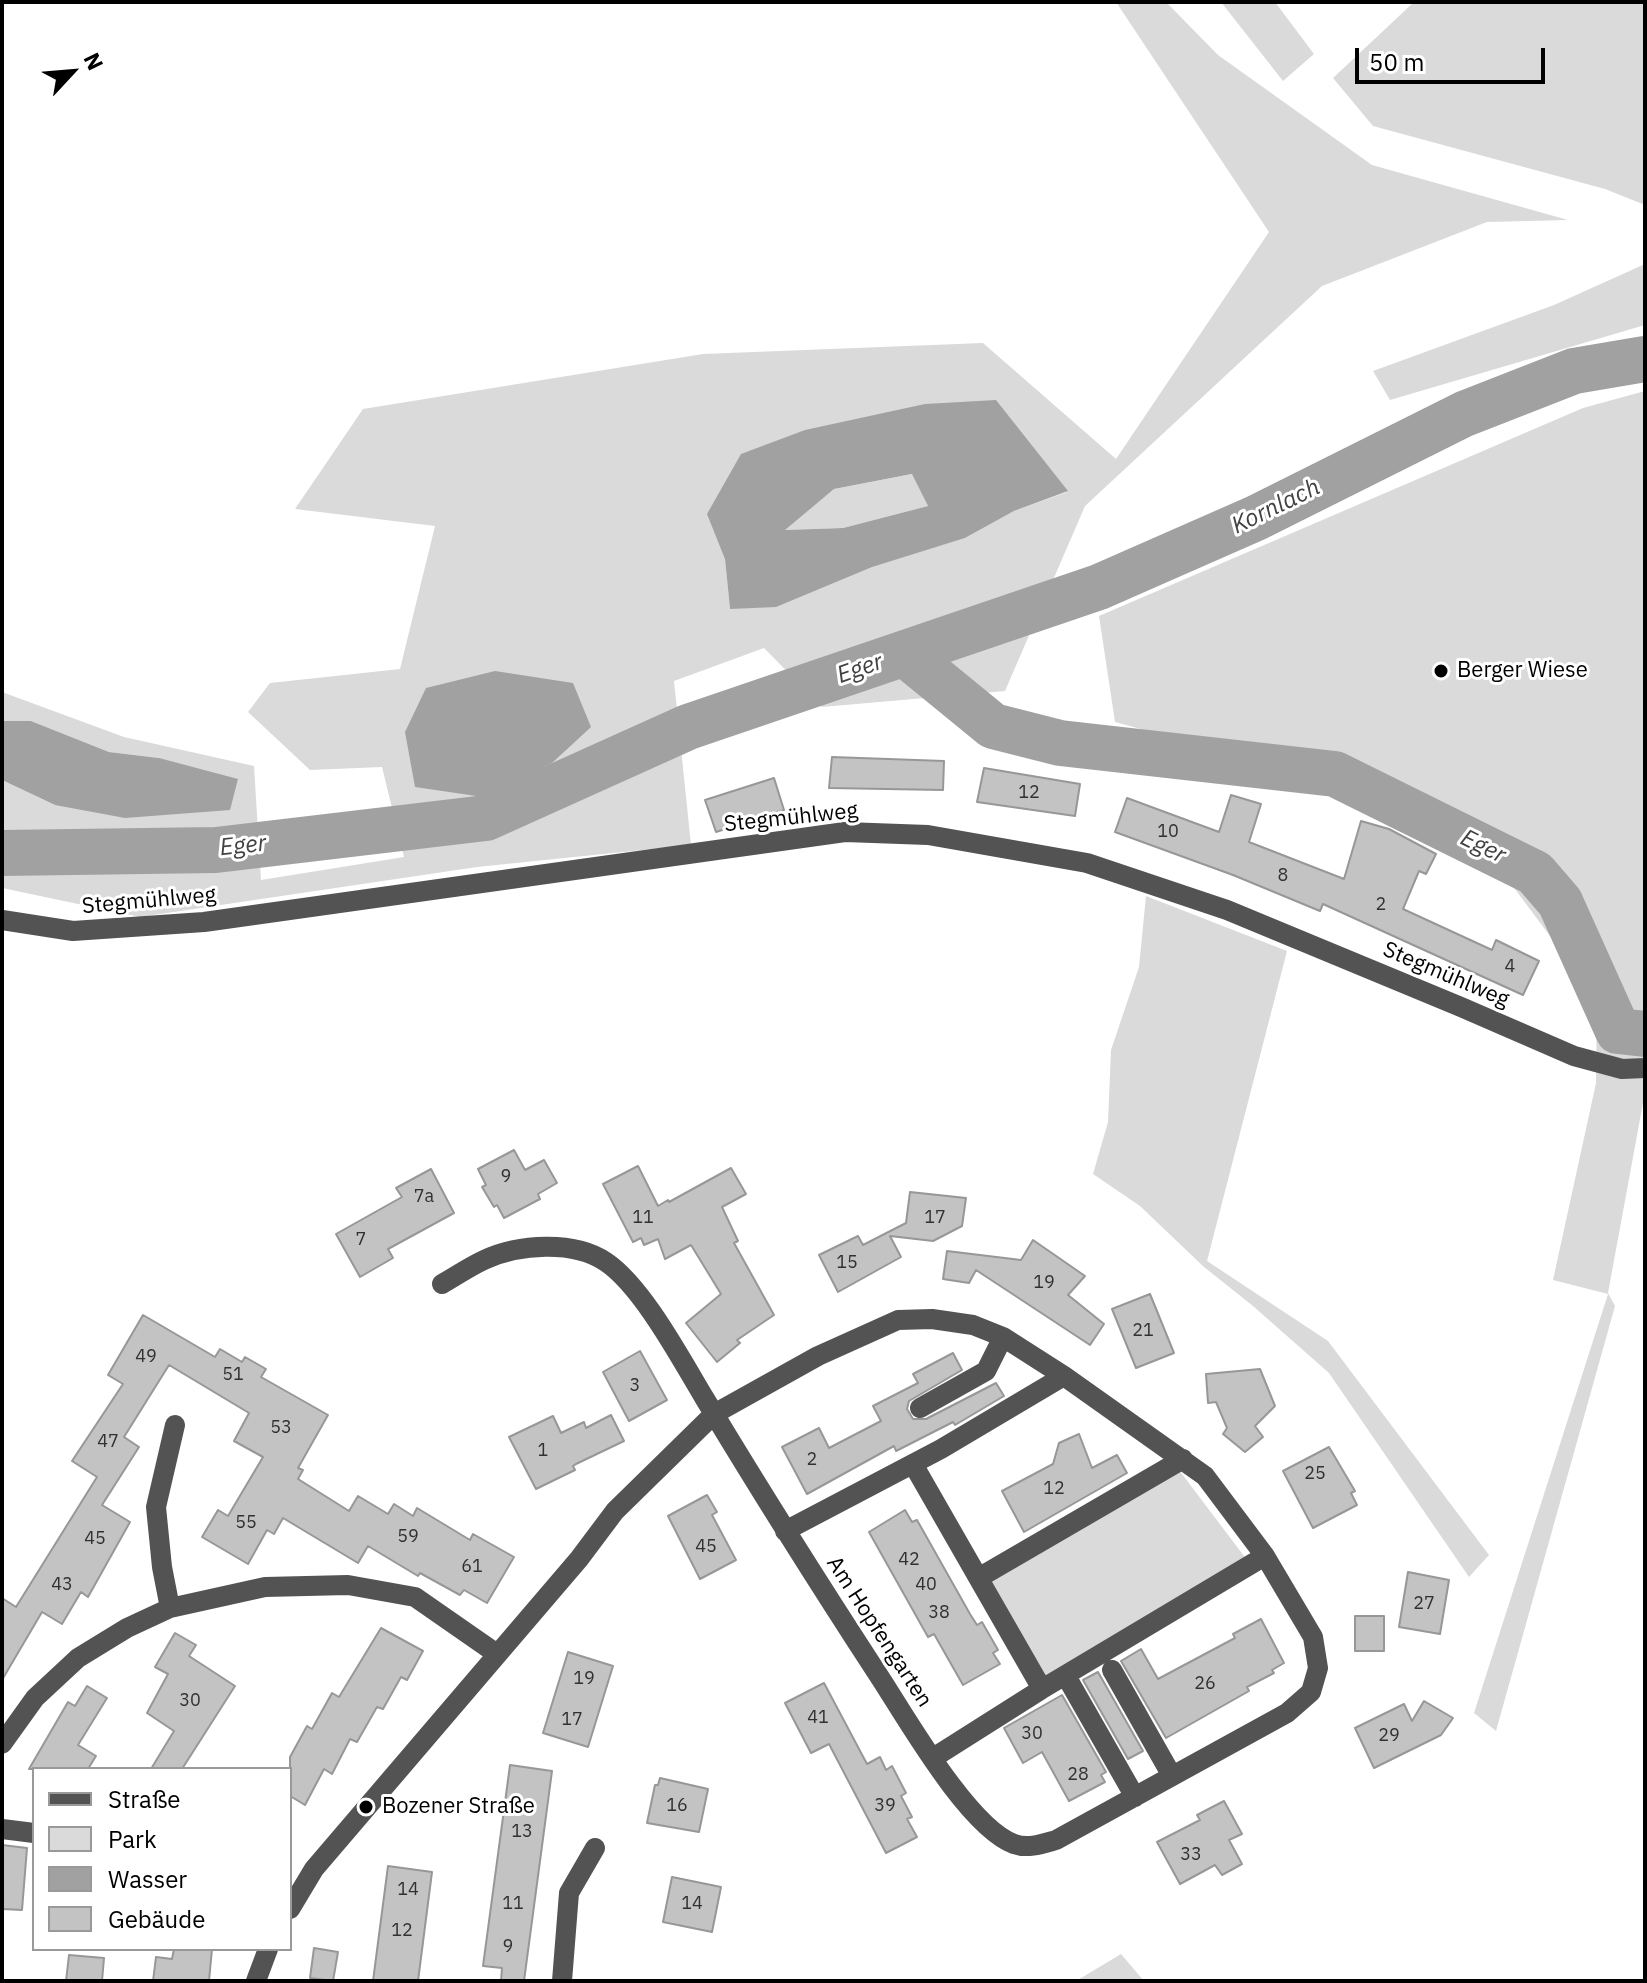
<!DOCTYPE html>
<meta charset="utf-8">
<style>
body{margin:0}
#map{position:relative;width:1647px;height:1983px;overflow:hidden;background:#fff;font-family:"IBM Plex Sans",sans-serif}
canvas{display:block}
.frame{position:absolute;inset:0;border:4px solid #000;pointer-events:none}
.legend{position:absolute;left:32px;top:1767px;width:260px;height:184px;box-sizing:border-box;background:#fff;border:2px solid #999;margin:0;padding:10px 14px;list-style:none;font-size:24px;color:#000}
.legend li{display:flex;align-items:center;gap:16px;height:40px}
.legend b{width:40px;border:2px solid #999}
.north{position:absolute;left:32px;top:32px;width:80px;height:80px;-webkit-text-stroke:6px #fff;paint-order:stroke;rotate:64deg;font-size:22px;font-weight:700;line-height:32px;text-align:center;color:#000}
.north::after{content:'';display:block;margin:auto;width:28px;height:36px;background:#000;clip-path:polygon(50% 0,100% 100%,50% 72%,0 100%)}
.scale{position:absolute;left:1355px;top:48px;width:190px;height:36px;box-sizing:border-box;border:4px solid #000;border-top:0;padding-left:10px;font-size:24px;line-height:28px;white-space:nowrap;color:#000;-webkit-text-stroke:6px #fff;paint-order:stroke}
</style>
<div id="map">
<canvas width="1647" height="1983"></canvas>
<div class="frame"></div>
<ul class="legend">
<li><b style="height:10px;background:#535353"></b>Straße</li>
<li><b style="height:22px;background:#dadada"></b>Park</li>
<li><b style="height:22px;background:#a1a1a1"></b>Wasser</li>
<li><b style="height:22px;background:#c3c3c3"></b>Gebäude</li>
</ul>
<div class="north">N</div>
<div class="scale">50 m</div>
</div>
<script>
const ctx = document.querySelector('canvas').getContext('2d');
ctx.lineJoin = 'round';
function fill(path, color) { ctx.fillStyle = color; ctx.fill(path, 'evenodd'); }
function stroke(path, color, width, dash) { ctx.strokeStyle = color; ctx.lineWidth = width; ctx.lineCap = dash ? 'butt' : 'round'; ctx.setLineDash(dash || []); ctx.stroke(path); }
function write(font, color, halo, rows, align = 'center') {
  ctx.font = font + ' "IBM Plex Sans",sans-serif'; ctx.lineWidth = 6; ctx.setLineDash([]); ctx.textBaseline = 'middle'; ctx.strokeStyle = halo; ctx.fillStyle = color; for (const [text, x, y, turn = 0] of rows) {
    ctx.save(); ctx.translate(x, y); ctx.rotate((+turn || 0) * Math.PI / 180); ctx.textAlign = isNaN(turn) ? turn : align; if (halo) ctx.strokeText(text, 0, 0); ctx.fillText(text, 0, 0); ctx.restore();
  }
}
const green = new Path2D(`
 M1116,2H1166L1218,55L1372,165L1568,220L1487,222L1322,286L1085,506L1005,691L822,707L764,648L674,681L691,845L477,867L140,917L2,888V780L55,805L159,758L109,752L31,721H2V692L124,737L254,766L261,880L404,857L382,767L310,770L248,712L270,683L400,669L435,526L295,509L363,409L703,354L983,343L1116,459L1269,232ZM925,404L1052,473L1067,492L1014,511L965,538L730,609L725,559Z
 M1221,2H1275L1314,54L1283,81Z
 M1414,2H1645V205L1605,189L1373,126L1333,78Z
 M1645,264V325L1390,400L1373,371L1554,305Z
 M1645,391V1092L1608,1293L1615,1306L1496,1731L1474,1713L1608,1294L1553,1280L1596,1083L1597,999L1494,861L1333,781L1115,722L1099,616L1583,408Z
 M913,474L928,506L843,528L784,530L834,489Z
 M1146,896L1287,951L1207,1261L1328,1341L1489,1555L1469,1577L1329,1373L1253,1306L1204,1267L1140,1206L1093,1174L1108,1122L1111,1050L1139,967Z
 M1179,1470L1247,1560L1043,1678L989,1583Z
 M1121,1954L1144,1981H1076Z`);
const water = new Path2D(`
 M996,400L1068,491L1014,511L965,538L872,567L776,607L730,609L725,559L707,514L741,454L805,430L925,404ZM912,474L928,506L843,528L785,530L834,489Z
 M495,671L573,683L591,727L552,763L483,797L415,787L405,732L426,688Z
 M2,721H31L109,752L159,758L238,779L230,810L125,818L55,805L2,780Z`);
const river = new Path2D(`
 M905,654L993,726L1060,743L1335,774L1535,873L1560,902L1618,1031L1645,1034
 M2,853L216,850L486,818L688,727L1099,587L1256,518L1464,414L1574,371L1645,359`);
const building = new Path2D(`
 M832,757L944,761L943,790L829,788Z
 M984,768L1080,784L1075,816L977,802Z
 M774,778L784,810L716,832L705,800Z
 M1231,795L1261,804L1249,842L1344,879L1361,821L1389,829L1436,854L1426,874L1419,871L1403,909L1492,950L1496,940L1539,961L1523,995L1323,904L1320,911L1233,875L1115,832L1127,798L1219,832Z
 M514,1150L525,1170L544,1160L557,1183L538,1194L540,1199L504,1218L497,1205L494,1207L482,1187L486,1185L478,1169Z
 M638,1166L658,1206L668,1200L669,1202L731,1168L746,1194L722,1207L738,1241L734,1243L774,1315L737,1340L740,1343L717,1362L686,1323L721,1294L691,1245L665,1259L658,1239L644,1245L641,1238L633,1242L603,1184Z
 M431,1169L454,1213L388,1249L393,1258L360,1277L336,1234L402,1197L396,1188Z
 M910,1192L966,1198L962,1226L933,1241L890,1236L901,1257L838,1292L819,1255L858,1236L863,1245L906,1223Z
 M1033,1240L1085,1276L1068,1295L1104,1324L1090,1345L976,1270L969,1283L943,1279L947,1251L1021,1260Z
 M1150,1294L1174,1353L1136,1368L1112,1309Z
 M143,1315L215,1357L220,1349L242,1362L245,1357L266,1369L261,1377L328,1415L298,1468L303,1470L298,1479L349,1511L358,1496L388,1514L394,1504L413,1516L417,1508L470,1540L473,1534L514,1557L487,1603L464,1590L460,1595L420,1573L418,1576L368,1546L358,1563L283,1518L274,1534L267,1530L248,1564L202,1537L218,1510L228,1516L263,1457L234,1441L249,1413L169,1365L124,1437L139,1447L102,1505L130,1522L88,1597L81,1592L62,1624L42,1612L2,1680V1598L16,1607L97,1477L72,1461L123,1384L108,1375Z
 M640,1351L667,1400L629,1421L603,1372Z
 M953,1353L962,1370L909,1401L907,1409L913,1419H926L996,1383L1004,1396L955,1425L953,1422L896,1451L894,1446L807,1494L782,1447L819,1428L829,1448L881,1421L873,1406L918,1383L913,1374Z
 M1260,1369L1275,1406L1255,1426L1263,1437L1245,1452L1223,1434L1227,1428L1216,1402L1208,1403L1206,1374Z
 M611,1415L624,1441L576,1464L573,1466L575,1470L536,1489L509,1437L553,1416L561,1433L584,1422L586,1428Z
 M1079,1434L1092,1468L1117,1455L1127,1473L1024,1532L1002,1491L1053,1464L1059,1443Z
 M1329,1447L1355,1491L1351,1493L1357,1505L1313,1528L1283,1471Z
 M707,1495L717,1512L712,1515L736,1560L700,1579L668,1516Z
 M905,1510L912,1522L917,1520L970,1614L977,1625L982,1622L998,1650L993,1653L1000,1664L963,1685L934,1634L928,1637L869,1532Z
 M1408,1572L1449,1580L1440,1634L1399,1627Z
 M1355,1616H1384V1651H1355Z
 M1261,1619L1284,1663L1272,1670L1274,1673L1247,1687L1249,1691L1166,1738L1121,1661L1141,1649L1158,1679L1235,1638L1233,1634Z
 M381,1628L423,1651L407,1680L401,1677L383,1709L377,1707L357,1742L350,1739L332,1774L324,1769L305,1805L290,1796V1757L307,1726L312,1729L332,1693L339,1697Z
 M175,1633L196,1645L189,1656L235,1686L182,1769H151L174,1731L147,1713L168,1674L155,1667Z
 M568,1652L613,1666L588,1747L543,1733Z
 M1098,1672L1143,1751L1128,1759L1083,1680Z
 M824,1683L867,1764L880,1757L886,1770L892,1766L906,1793L901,1796L912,1817L907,1819L917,1837L886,1853L829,1744L811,1753L785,1703Z
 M87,1686L107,1698L78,1745L96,1756L88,1769H29L68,1702L75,1706Z
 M1062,1695L1106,1772L1101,1775L1105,1782L1069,1801L1042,1752L1023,1763L1004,1728Z
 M1424,1701L1453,1718L1441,1735L1374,1768L1355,1728L1404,1704L1412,1721Z
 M510,1765L552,1771L524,1981H501L502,1968L483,1966Z
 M660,1778L708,1789L699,1832L647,1823L655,1785H658Z
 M1224,1801L1242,1834L1229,1840L1242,1864L1222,1875L1215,1865L1180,1884L1157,1842L1200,1820L1197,1815Z
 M2,1845L27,1848L22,1910L2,1909Z
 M388,1866L432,1872L418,1981H373Z
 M672,1877L721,1887L712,1932L663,1922Z
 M314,1948L338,1952L333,1981L310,1978Z
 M174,1949H212L209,1981H153L156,1957L172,1959Z
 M69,1955L104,1958L102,1981H66Z`);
const minor = new Path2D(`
 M2,920L73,931L204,922L845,832L928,835L1087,863L1227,910L1461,1007L1574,1056L1622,1069L1645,1068
 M920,1408L986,1371L1003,1337
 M913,1464L1042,1689
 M785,1531L941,1449L1064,1376
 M980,1577L1183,1459
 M170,1608L162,1567L156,1507L175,1425
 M1112,1670L1172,1776
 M1066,1676L1135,1797
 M2,1744L35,1698L78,1658L127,1628L170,1608L265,1587L348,1585L415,1597L497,1654
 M933,1758L1042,1689L1265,1556
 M2,1829L34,1833
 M290,1909L314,1869L579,1559L615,1511L714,1414L818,1356L898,1320L932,1319L973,1325L1003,1337L1064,1376L1205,1476L1265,1556L1313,1637L1318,1668L1311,1692L1287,1713L1056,1840C1042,1844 1028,1849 1014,1844C968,1827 906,1717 879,1676C819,1584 761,1492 705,1399C682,1361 643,1287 606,1262C574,1240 518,1244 484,1260C469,1267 456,1276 442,1284
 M256,1981L268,1949
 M562,1981L569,1893L595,1848`);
const markers = [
 [1441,671,8,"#000"],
 [366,1807,8,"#000"]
];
const numberNames = [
 ["12",1029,793],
 ["10",1168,832],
 ["8",1283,876],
 ["2",1381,905],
 ["4",1510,967],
 ["9",506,1177],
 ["7a",424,1197],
 ["11",643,1218],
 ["17",935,1218],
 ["7",361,1240],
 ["15",847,1263],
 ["19",1044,1283],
 ["21",1143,1331],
 ["49",146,1357],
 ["51",233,1375],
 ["3",635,1386],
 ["53",281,1428],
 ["47",108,1442],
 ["1",543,1451],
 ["2",812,1460],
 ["25",1315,1474],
 ["12",1054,1489],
 ["55",246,1523],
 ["59",408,1537],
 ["45",95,1539],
 ["45",706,1547],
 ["42",909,1560],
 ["61",472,1567],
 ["43",62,1585],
 ["40",926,1585],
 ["27",1424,1604],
 ["38",939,1613],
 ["19",584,1679],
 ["26",1205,1684],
 ["30",190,1701],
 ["41",818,1718],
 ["17",572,1720],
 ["30",1032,1734],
 ["29",1389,1736],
 ["28",1078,1775],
 ["16",677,1806],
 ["39",885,1806],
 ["13",522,1832],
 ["33",1191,1855],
 ["14",408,1890],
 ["11",513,1904],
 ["14",692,1904],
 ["12",402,1931],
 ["9",508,1947]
];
const poiNames = [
 ["Berger Wiese",1457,671],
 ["Bozener Straße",382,1807]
];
const streetNames = [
 ["Stegmühlweg",791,818,-6],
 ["Stegmühlweg",149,901,-5],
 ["Stegmühlweg",1446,975,23],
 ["Am Hopfengarten",879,1632,57]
];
const waterNames = [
 ["Kornlach",1276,507,-26],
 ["Eger",860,669,-19],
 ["Eger",243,846,-6],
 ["Eger",1483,847,26]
];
fill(green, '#dadada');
fill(water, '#a1a1a1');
stroke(river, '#a1a1a1', 46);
fill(building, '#c3c3c3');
stroke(building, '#979797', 2);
stroke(minor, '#535353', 20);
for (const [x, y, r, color] of markers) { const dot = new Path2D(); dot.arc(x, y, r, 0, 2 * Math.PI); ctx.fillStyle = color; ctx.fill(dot); stroke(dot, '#fff', 3); }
write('18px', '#313131', null, numberNames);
write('22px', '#000', '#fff', poiNames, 'left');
write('22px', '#000', '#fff', streetNames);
write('italic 24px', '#424242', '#fff', waterNames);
</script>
